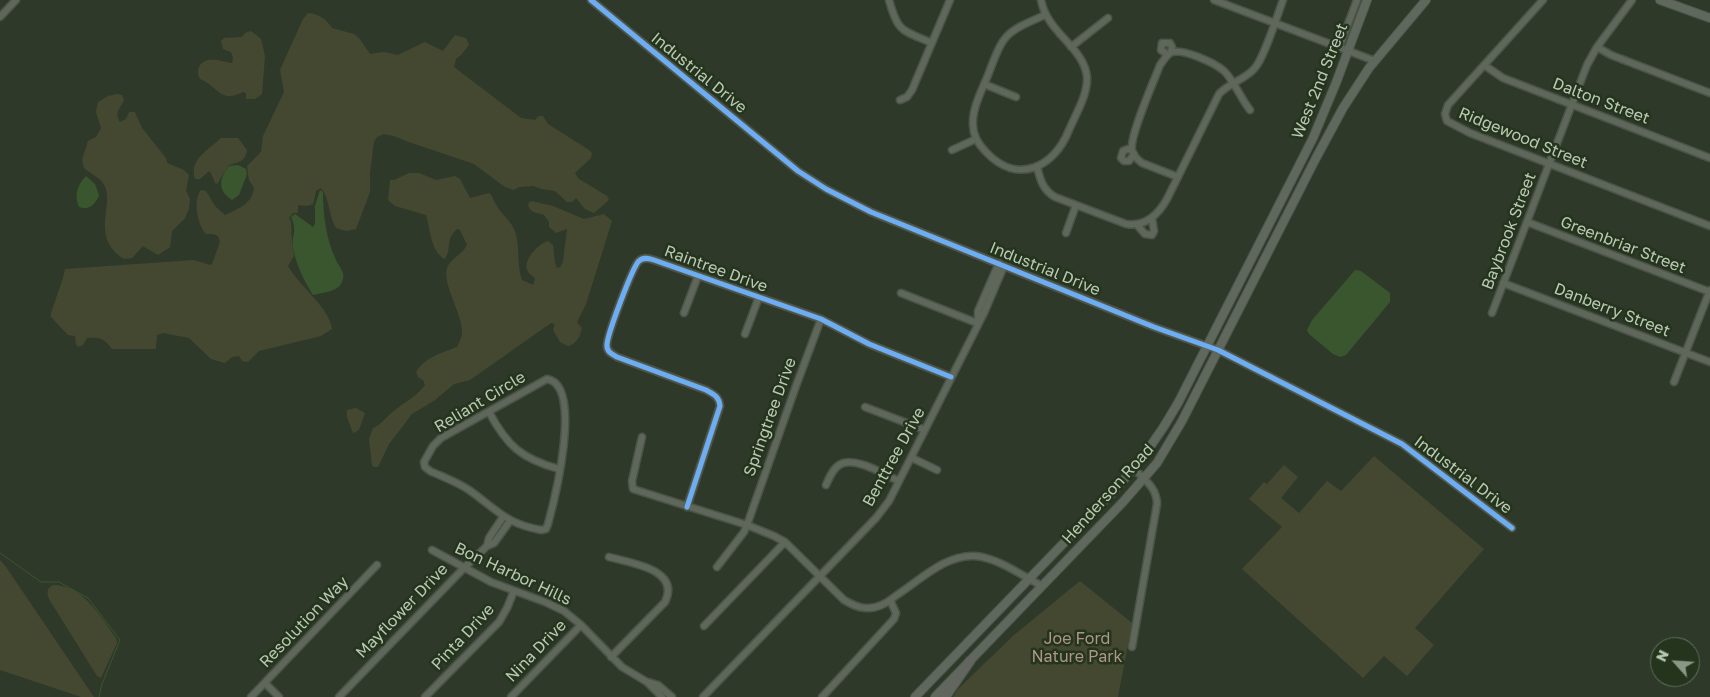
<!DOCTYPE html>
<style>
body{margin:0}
#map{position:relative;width:1710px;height:697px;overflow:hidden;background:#2f392a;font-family:"Golos Text",sans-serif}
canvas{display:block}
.north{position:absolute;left:1650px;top:637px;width:50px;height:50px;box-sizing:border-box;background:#24341d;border:1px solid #60705a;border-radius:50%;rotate:296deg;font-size:14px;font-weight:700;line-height:20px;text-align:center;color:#bac9b5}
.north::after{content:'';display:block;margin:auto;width:18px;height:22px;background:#899784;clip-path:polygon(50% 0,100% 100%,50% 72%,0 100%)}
</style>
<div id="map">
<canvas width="1710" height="697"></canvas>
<div class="north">N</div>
</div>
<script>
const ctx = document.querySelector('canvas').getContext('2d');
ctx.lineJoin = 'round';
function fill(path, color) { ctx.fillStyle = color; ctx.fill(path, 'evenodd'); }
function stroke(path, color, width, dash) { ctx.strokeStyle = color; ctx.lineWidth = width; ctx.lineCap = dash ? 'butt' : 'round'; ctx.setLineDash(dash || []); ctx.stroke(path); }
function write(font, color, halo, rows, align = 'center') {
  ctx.font = font + ' "Golos Text",sans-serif'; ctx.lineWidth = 5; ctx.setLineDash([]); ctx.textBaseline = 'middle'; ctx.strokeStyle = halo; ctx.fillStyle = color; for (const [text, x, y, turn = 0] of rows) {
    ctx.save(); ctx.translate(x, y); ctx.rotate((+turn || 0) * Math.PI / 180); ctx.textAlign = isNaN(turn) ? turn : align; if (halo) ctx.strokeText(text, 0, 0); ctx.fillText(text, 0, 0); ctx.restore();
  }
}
const green = new Path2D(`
 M308,13C319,14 326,19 332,28L354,34L359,38L370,54L384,52L398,55L425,42L443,51L455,35L466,38L469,45L461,55L456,59L454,67L521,118L535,120L539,116H543L548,124L589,150L592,153L591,158L575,173L579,179L607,196L609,200L594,213L585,209L576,198L572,202H567L555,191L542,189L533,186L520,187L513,190L505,187L474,164L406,141L394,136L384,134L377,137L374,142L370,173V192L356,229L346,231L336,228C328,214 330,199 321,188L316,191L313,204L307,206L298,205V213H293L289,218L291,222L292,243L294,256L288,266C300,287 329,307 332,329L321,336L259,351L248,362L242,361L239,356L232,357L225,363L211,359L189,338L163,333L157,335L156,349H112C104,338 100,337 87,338L83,345L78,347L76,344L75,336L68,335L51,317V313L63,278L65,269L194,260L210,265L212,264L220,242L218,236L213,234H206C197,224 193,200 201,190L206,191L215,206L225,215C238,209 252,204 254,188L249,180L247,166L261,152L263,136L284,92L280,70L303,19Z
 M251,31L261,39L265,56L262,94L255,99H246V93L243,92C220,104 218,86 200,79C198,75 197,72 199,67C205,55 220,61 232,63L233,58L231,52L223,49L221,41L224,38L242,37L245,33Z
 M118,94L122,95L124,100C120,109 114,112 120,122L126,119L129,112H135L142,128L166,158L167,163L184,170L189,175L186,191L190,199L189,209L185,218L172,231L170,247L158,255L143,246L132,258L124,259C88,236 117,203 103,183C99,177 89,173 84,168L82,160L88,141L96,137L101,128L96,112L98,102L108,96Z
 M221,138H238L247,150C245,162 239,162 229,165L217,184L215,183L211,173L209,171L200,179H195C189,158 209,150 221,138Z
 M409,173H419L436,180L455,176L460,179L470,198L489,193C494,197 493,201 497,206C502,215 510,220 514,229C521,245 516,264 522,280L533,285L535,279C534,277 531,275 529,273C520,262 538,244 548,241L553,245L555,263L557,268L560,267L563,262L567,229L556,233L549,227V222L544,215C537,212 530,214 528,204L531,201L553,206L584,219L604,214L612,221L586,304L577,322L582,328C580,336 577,344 568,346L560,342L553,330L555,324L551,323L470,380L454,384L435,400L412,414L389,444L378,467H374L372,465L369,439L373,428C380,425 383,421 388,416C400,404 415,399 425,385L423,380L418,377L416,372C425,357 442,353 457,347C459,343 462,337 462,333C463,314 442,285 447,268C451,258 462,255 467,245L460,230L457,229C445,240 452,248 445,259C431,253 430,228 426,215L395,206L388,200L390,180H394Z
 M356,408L365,413L359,430L353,433L347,417V410Z
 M1374,456L1484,549L1415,628L1434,645L1407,676L1384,656L1363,678L1242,569L1282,527L1249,499L1264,482L1267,484L1284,465L1298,477L1281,498L1299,513L1327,481L1341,491Z
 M0,560L6,567L94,697H81L0,670Z
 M1080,581L1132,623L1118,697H953L958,689L1014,635Z
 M53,585C83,585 101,617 116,638L117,643L101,678L97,676L49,599C47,592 46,589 53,585Z`);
const water = new Path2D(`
 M238,165L246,169L247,174L239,195L232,200C217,190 219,179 229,166Z
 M86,176L95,184L99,195C96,204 89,211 79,207C74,196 77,185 86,176Z
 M320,190L323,192C323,216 326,238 336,260C340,269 347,273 341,284C336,292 321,293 313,295C304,281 296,264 293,248C291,235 298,232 291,217L295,214L313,227L315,224V206Z
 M1355,270L1361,271L1390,293V302L1346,355L1340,357L1333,354L1309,334L1307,330L1312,320Z`);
const stream = new Path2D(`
 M0,553L41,582H59L88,598L120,640L102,684L99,697`);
const minor = new Path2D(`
 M591,0L798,171L826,189L871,212L1154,327L1218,350L1402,444L1512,528
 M889,0C898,33 902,30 932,43
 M1041,0C1047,33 1084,47 1087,77C1088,94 1076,114 1069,130C1054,168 1017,185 986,152C979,145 973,136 973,125C972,108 982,90 988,75C1004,33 1004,33 1045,15
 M1214,0L1375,61
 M1543,0L1448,105L1445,114L1447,121L1470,133L1710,226
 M0,17L16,0
 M1071,47L1108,18
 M1597,47L1611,55L1710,93
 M1339,48L1357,0
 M1168,55L1161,50L1162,43H1170L1172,47L1171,52
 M1484,65L1503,78L1710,158
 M984,84L1016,97
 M900,100L907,97L912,90L950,0
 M952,150L976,139
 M1132,150L1128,149L1123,151L1121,158L1124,161H1129L1134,154
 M1037,166C1040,180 1043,190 1055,197L1126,224C1145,227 1158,215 1167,199L1219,94C1229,83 1244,80 1254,69C1264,59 1277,16 1283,0
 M1178,177L1142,163C1138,160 1133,155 1132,150C1129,137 1154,81 1160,65C1163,61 1166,56 1170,53C1181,47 1215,63 1224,71C1233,79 1241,99 1250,110
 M1527,222L1710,292
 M1137,225L1145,234L1152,235L1154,231L1152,218
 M1066,233L1076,205
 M1503,283L1710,362
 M901,293L977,323
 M684,313L698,276
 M1492,313L1587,65L1597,47L1632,0
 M978,320V311L999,263
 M745,334L759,297
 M547,379C584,385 554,502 548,524L546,529L541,530C506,524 496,509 469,490C457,482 443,477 430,471L425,467L424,462L433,446L441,438Z
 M1674,382L1710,290
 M865,407L925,430
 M489,412C507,446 522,459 559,469
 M642,437L632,481L633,489L747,525L774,536L785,542L844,600C851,604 858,608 866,608C878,609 888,602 897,595C920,580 946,554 975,556C999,558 1022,576 1042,586
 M912,458L937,470
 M826,485C829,478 832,470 839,465C854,455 885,475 899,481
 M687,507L720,406C719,396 713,394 706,390L617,357C612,354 607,352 607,346C606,337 633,266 639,261C643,257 648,258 654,260L821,319L869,344L951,377
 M487,546L489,538L503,517
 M432,550L491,582L545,602L564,611L581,625L622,667L647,682L662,697
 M609,557C630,563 681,569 665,602L611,657
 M717,567L744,532L747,525L796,386L821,319
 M704,626L785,542
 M1132,647L1157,504C1157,488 1145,480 1134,469
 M648,682L658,685L672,697
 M265,683L279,697
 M251,697L377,565
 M339,697L464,568L487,546L494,543L510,521
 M425,697L499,622L507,608L514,591
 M511,697L581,625
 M703,697L876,518L889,501L984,313L1004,266
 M822,697L894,619L896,613L890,600`);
const major = new Path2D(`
 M1660,0L1710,18
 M915,697L1113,492C1139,464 1159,437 1178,403L1313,138L1336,83L1367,0
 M935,697L1123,502L1157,463L1182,421L1316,158L1343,108L1369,68L1426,0`);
const highway = new Path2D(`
 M945,697L970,661`);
const cycleway = new Path2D(`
 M591,0L798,171L826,189L871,212L1154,327L1218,350L1402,444L1512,528
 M687,507L720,406C719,396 713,394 706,390L617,357C612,354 607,352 607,346C606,337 633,266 639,261C643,257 648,258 654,260L821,319L869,344L951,377`);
const streetNames = [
 ["Industrial Drive",699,73,39],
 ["West 2nd Street",1320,81,-68],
 ["Dalton Street",1601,101,21],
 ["Ridgewood Street",1523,138,22],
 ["Baybrook Street",1509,231,-69],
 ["Greenbriar Street",1623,245,21],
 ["Raintree Drive",716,269,20],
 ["Industrial Drive",1045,269,22],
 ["Danberry Street",1612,310,21],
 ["Reliant Circle",480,402,-31],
 ["Springtree Drive",770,417,-70],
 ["Benttree Drive",894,457,-61],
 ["Industrial Drive",1463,475,37],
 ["Henderson Road",1108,494,-48],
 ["Bon Harbor Hills",513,574,25],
 ["Mayflower Drive",402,611,-46],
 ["Resolution Way",304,622,-46],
 ["Pinta Drive",463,637,-47],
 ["Nina Drive",536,651,-46]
];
const parkNames = [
 ["Joe Ford",1077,639],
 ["Nature Park",1077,657]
];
fill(green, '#454830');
fill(water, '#39562e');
stroke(stream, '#39562e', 1);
stroke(minor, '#4c5348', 9);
stroke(major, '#4c5648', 10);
stroke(highway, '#4b5547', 11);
stroke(minor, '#5e675a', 6);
stroke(major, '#60685d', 8);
stroke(highway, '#62665f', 9);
stroke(cycleway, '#6dadf4', 5);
write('16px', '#bac9b5', '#24341d', streetNames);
write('16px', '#ae9689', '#24341d', parkNames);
</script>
